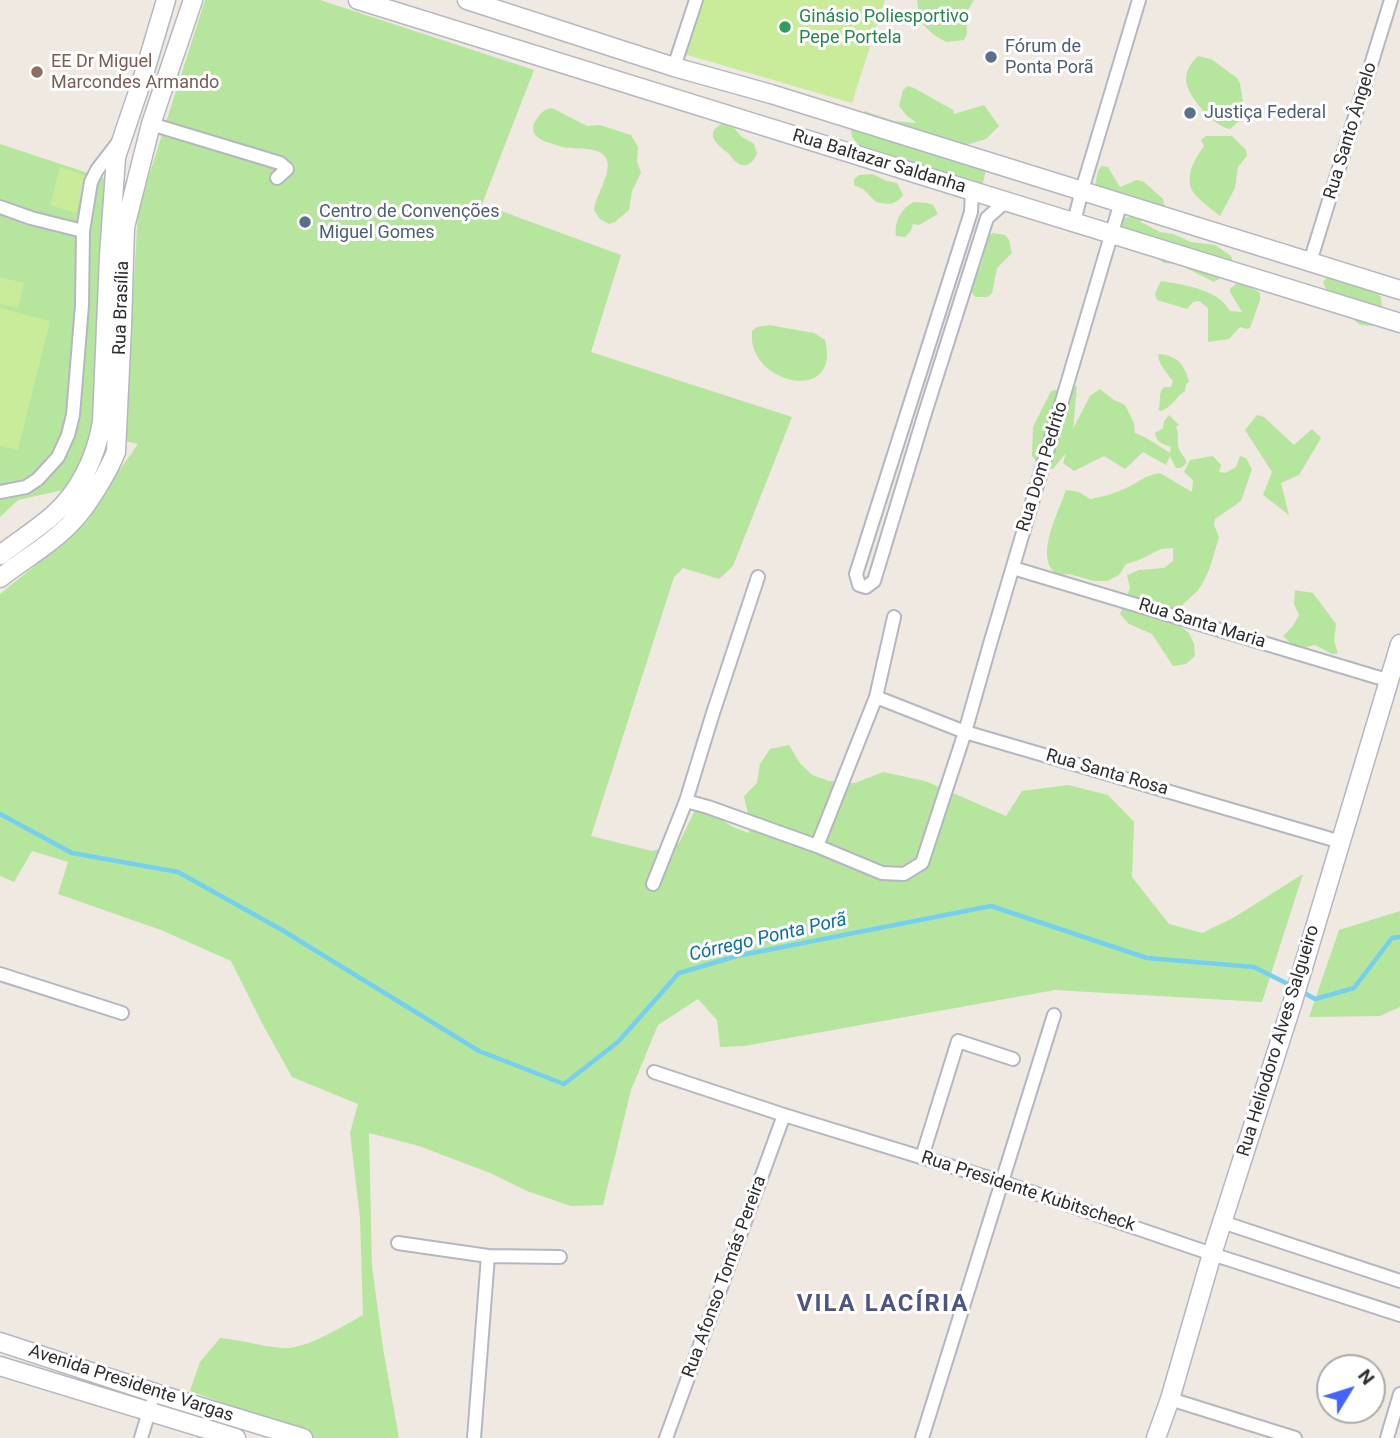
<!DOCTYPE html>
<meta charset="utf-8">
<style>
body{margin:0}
#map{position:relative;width:1400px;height:1438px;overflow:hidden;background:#efe9e1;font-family:Roboto,sans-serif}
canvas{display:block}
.north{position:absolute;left:1316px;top:1354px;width:70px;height:70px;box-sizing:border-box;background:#fff;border:2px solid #ababab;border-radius:50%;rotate:52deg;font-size:19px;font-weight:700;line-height:28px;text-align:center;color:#2e2e2e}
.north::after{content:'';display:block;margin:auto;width:24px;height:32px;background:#4264fb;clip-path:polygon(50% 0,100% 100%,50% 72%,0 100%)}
</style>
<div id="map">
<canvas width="1400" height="1438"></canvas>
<div class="north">N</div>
</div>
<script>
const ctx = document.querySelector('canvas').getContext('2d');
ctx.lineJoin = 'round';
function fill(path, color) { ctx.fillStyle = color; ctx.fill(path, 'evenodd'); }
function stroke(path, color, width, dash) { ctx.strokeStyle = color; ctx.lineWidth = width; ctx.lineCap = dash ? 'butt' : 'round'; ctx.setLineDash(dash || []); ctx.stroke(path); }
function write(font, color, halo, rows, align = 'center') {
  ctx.font = font + ' Roboto,sans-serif'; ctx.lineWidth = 6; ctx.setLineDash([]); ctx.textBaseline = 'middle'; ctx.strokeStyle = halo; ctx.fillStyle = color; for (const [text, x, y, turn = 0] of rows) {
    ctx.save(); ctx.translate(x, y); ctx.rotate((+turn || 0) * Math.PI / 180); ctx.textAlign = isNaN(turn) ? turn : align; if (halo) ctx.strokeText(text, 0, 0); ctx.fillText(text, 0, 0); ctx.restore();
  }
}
const green = new Path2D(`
 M205,0H320L534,70L482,204L621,255L591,352L792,417L733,566L719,579L683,568L674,577L591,836L652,851L679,843L695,810L717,817L733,827L749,833L748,815L744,796L757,783L760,764L770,749L789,745L799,762L812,775L829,781L855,783L883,772L925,781L1006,816L1022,791L1068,785L1108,795L1134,822L1132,877L1169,924L1202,933L1233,918L1303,874L1262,1002L1055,990L744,1046L720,1047L717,1020L698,999L658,1025L631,1090L603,1205L571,1206L527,1191L490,1173L419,1146L369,1133L372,1266L383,1348L399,1438H302L240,1409L190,1391L200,1362L220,1338C241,1340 261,1346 281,1348C304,1351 343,1326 363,1315L360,1218L350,1133L358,1104L292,1077L263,1025L231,961L161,930L58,894L68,862L32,851L14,882L0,876V594L75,533L88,520L98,505L106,489L138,444L125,441L138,210Z
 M917,0H974L966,13L967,34L964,40L946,42L934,35L920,22Z
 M1198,56L1211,59L1237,78L1240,83L1244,110L1239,121L1230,129C1214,127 1188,97 1186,81C1186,70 1191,63 1198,56Z
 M908,86L914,88L953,110L954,114L984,105L999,126L986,139L966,145L971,158L986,169L983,183L978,187L951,181L927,167H900L862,149L852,137L851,131L855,119L865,111L894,121L917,123L907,116L899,106L903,90Z
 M552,108L587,126L600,125L631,135L638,147L637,161L641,173L632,191L629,210L615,222L609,224L600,219L594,210C596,194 613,172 606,158C603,153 598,151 593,150C585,148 578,149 571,148C563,148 557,145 550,143C535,139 527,130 539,116C543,111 546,109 552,108Z
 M721,124L731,125L742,137L754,144L757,153C754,162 746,170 736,162C733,160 731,156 729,154C719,145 703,136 721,124Z
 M1206,136H1232L1246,150L1247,156L1238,167L1235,188L1220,216C1213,210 1193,196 1191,188C1186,172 1196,158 1204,146L1201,140Z
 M0,144L109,180L98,414L72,488L18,500L0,517Z
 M1101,166L1108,167L1120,187L1137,180L1144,182L1163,199L1166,212L1144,221H1139L1160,232L1173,234L1191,242L1215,245L1231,256L1235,269L1214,282L1178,264L1164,263L1114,229L1120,218L1131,217L1112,210L1094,190L1098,171Z
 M872,174L887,181L897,183L903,195C896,205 888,205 876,202L863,189L854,185V179L859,175Z
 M914,202L927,203L933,205L938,214L919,225L913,224L910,232L905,237L896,236C894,222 901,208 914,202Z
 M993,233L1005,235L1009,240L1012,253L997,268L992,293L988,297H976L971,292L970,286L972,281L977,276L983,259L981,253L987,236Z
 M1331,273L1362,279L1381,297L1382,310L1373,326L1360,325L1331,300L1323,282Z
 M1161,281C1184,285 1218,289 1230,311L1242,312L1230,292V289L1236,284L1247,285L1260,293V300L1250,328L1247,329L1240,327L1229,339L1208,342V308L1199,301L1193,302L1187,309L1157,300L1155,293Z
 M769,325L814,333L825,340C842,406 746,384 752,331L757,327Z
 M1158,354C1177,355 1185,365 1189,382L1186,384L1185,391C1176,397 1172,407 1161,411L1158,410C1162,402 1157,394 1164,387H1171L1173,381C1167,373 1158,364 1158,354Z
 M1077,386L1073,429L1090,396L1100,389L1114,400L1125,405L1134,423L1135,433C1149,438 1158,446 1170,453L1171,447C1164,444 1156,443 1155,433L1163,428L1164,421L1169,415L1179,425L1176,427C1180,434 1176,442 1179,449C1181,454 1185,457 1187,463L1181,468H1176L1170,456L1166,465L1143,452L1125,469L1104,456L1074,471L1063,463L1066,453L1053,469L1041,468L1032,456L1033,427L1051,391Z
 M1257,415L1264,417L1294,445L1312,429L1321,438L1299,475L1281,483L1289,515L1263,495L1272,472L1245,430Z
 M1213,456L1221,465L1219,472L1225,473L1236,467L1240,456L1246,458L1252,469L1241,501L1215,519L1214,525L1219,537C1214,554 1209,576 1198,590C1190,599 1182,603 1175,614L1180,626L1189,633L1194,644L1195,656L1186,664L1173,666L1152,634L1129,624L1120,614L1130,588L1127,575L1139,570L1164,568L1173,561V548L1161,549L1139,560L1126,564L1119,575L1107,581H1094L1069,574L1057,575C1053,571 1049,567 1048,561C1043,541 1059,510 1066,490L1079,492L1090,499C1102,497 1113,494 1124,489C1138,483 1143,476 1160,473L1192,492L1193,480L1184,472L1190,460Z
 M1295,590L1313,593L1336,624L1334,641L1338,653L1332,654L1315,645L1297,649L1283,636L1293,626L1299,615L1294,604Z
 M1400,911V1007L1380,1016L1309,1017L1339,930Z`);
const pitch = new Path2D(`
 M703,0H885L852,103L684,54Z
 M60,167L86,176L76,213L50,205Z
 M0,277L24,283L18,308L0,304Z
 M0,308L50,321L18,450L0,446Z`);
const stream = new Path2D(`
 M0,814L72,853L178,872L282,930L479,1051L564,1084L618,1042L679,973L737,956L991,906L1147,958L1254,967L1292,986
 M1299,990L1315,999L1354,988L1392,938L1400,937`);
const street = new Path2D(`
 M674,67L696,0
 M151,124L280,163L287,169L277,178
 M972,192L971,212L856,574L859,585L866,587L874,581L925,413L987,218L1005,202
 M0,207L31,218L83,231L91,182L97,170L117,144
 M1074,222L1082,190L1139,0
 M1310,262L1391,0
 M0,492L26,487L38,479L58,457L68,435L73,415L82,305L83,231
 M1013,568L1390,681
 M876,697L965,732L1341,842
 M686,801L708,807L817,846L882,873L904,874L922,863L965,732L990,644L1121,202
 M817,846L876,697L894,617
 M653,884L686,801L713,713L758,577
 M0,974L122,1013
 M654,1072L784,1115L1002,1182L1212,1254L1400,1315
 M922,1157L958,1041L1013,1059
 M1222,1222L1400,1281
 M398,1243L488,1256L560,1257
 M1170,1399L1295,1438
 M141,1438L151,1405
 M474,1438L488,1256
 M666,1438L784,1115
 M922,1438L1054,1015
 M1387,1438L1400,1394`);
const secondary = new Path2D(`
 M358,0C706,107 1052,217 1400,323
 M467,0L674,67L771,94L1400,290
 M0,555C17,542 36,530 52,516C80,492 96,457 102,422L109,256L116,157L144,74L166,0
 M0,578C24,559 53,543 73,521C88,505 108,472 116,452L122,326L125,227L151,124L193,0
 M0,1342L155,1393L303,1438
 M0,1366L236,1438
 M1156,1438L1170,1399L1212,1254L1293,1001L1400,644`);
const markers = [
 [785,27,7,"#2e9e5b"],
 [991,57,7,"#5c6f8a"],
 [37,72,7,"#8d6e63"],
 [1190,113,7,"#5c6f8a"],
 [305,222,7,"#5c6f8a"]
];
const leisureNames = [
 ["Ginásio Poliesportivo",799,17],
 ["Pepe Portela",799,38]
];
const serviceNames = [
 ["Fórum de",1005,47],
 ["Ponta Porã",1005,68],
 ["Justiça Federal",1204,113],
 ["Centro de Convenções",319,212],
 ["Miguel Gomes",319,233]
];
const educationNames = [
 ["EE Dr Miguel",51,62],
 ["Marcondes Armando",51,83]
];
const streetNames = [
 ["Rua Santo Ângelo",1351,131,-73],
 ["Rua Baltazar Saldanha",879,162,17],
 ["Rua Brasília",122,308,-88],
 ["Rua Dom Pedrito",1043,467,-73],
 ["Rua Santa Maria",1202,624,17],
 ["Rua Santa Rosa",1107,773,16],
 ["Rua Heliodoro Alves Salgueiro",1279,1041,-73],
 ["Rua Presidente Kubitscheck",1028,1192,18],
 ["Rua Afonso Tomás Pereira",725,1277,-70],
 ["Avenida Presidente Vargas",131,1384,18]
];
const waterNames = [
 ["Córrego Ponta Porã",768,938,-13]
];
const districtNames = [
 ["VILA LACÍRIA",883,1305]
];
fill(green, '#b6e59e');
fill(pitch, '#c9ec9a');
stroke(stream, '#75cff0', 4.5);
stroke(street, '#b4b7c1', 16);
stroke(secondary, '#b4b7c1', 21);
stroke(street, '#fff', 12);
stroke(secondary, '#fff', 18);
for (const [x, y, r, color] of markers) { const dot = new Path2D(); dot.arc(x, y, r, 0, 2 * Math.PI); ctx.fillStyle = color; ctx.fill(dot); stroke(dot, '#fff', 2.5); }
write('18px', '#27864d', '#fff', leisureNames, 'left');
write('18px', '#4e5e75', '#fff', serviceNames, 'left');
write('18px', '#785e54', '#fff', educationNames, 'left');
write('18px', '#2e2e2e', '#fff', streetNames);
write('italic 19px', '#0d6fa3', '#fff', waterNames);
ctx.letterSpacing = '2px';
write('bold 24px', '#4d5680', '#fff', districtNames);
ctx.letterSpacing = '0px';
</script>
